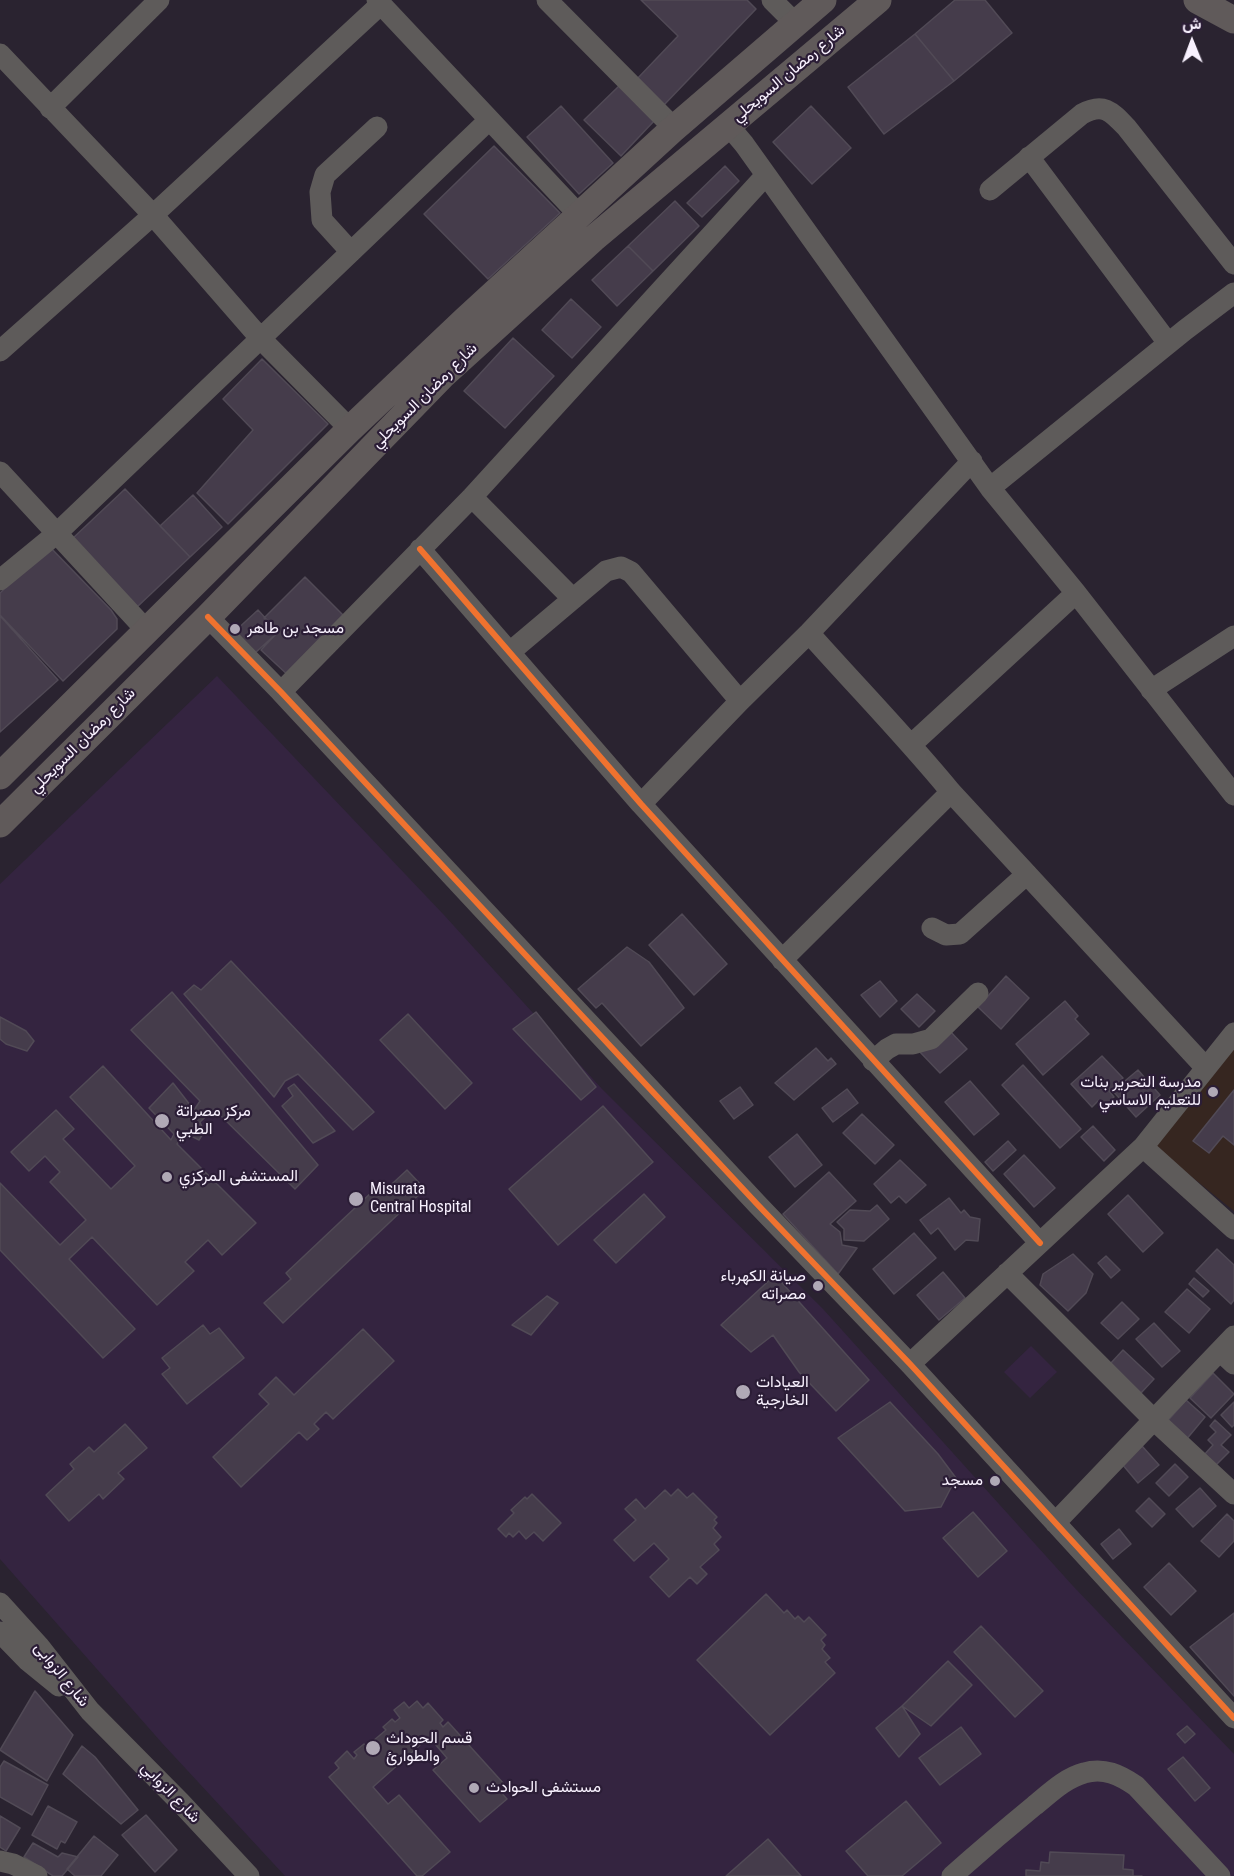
<!DOCTYPE html>
<meta charset="utf-8">
<style>
body{margin:0}
#map{position:relative;width:1234px;height:1876px;overflow:hidden;background:#2a2330;font-family:"Roboto Condensed",Vazirmatn,sans-serif}
canvas{display:block}
.north{position:absolute;left:1162px;top:12px;width:60px;height:60px;-webkit-text-stroke:4px #2b1d36;paint-order:stroke;rotate:359deg;font-size:16px;font-weight:700;line-height:24px;text-align:center;color:#f8f1fe}
.north::after{content:'';display:block;margin:auto;width:21px;height:27px;background:#f8f1fe;clip-path:polygon(50% 0,100% 100%,50% 72%,0 100%)}
</style>
<div id="map">
<canvas width="1234" height="1876"></canvas>
<div class="north">ش</div>
</div>
<script>
const ctx = document.querySelector('canvas').getContext('2d');
ctx.lineJoin = 'round';
function fill(path, color) { ctx.fillStyle = color; ctx.fill(path, 'evenodd'); }
function stroke(path, color, width, dash) { ctx.strokeStyle = color; ctx.lineWidth = width; ctx.lineCap = dash ? 'butt' : 'round'; ctx.setLineDash(dash || []); ctx.stroke(path); }
function write(font, color, halo, rows, align = 'center') {
  ctx.font = font + ' "Roboto Condensed",Vazirmatn,sans-serif'; ctx.lineWidth = 4.5; ctx.setLineDash([]); ctx.textBaseline = 'middle'; ctx.strokeStyle = halo; ctx.fillStyle = color; for (const [text, x, y, turn = 0] of rows) {
    ctx.save(); ctx.translate(x, y); ctx.rotate((+turn || 0) * Math.PI / 180); ctx.textAlign = isNaN(turn) ? turn : align; if (halo) ctx.strokeText(text, 0, 0); ctx.fillText(text, 0, 0); ctx.restore();
  }
}
const built = new Path2D(`
 M217,676L444,915L602,1089L823,1309L1073,1586L1234,1754V1876H285L162,1743L0,1559V884Z
 M1031,1346L1057,1372L1030,1398L1004,1372Z`);
const education = new Path2D(`
 M1234,1040V1211L1151,1144Z`);
const building = new Path2D(`
 M641,0H747L756,9L663,106L636,80L678,36Z
 M955,0H985L1012,33L954,81L915,34Z
 M915,34L954,81L884,134L848,87Z
 M620,85L655,120L621,156L584,120Z
 M561,106L613,163L579,194L527,137Z
 M811,106L851,148L812,184L773,142Z
 M494,146L560,213L488,279L424,214Z
 M725,166L739,181L702,217L687,203Z
 M675,201L699,226L653,271L628,246Z
 M628,246L653,271L617,306L592,280Z
 M571,299L601,327L572,358L542,330Z
 M513,338L554,376L505,428L464,391Z
 M262,359L328,424L228,524L197,493L253,430L223,399Z
 M125,489L190,557L137,607L72,539Z
 M193,495L222,527L190,557L160,526Z
 M49,546L111,610L117,619V629L63,681L0,615V593Z
 M305,577L349,621L290,677L261,650L278,632L264,618Z
 M258,610L278,632L255,653L233,633Z
 M0,616L58,680L0,732Z
 M682,914L727,964L694,995L649,945Z
 M627,947L649,962L684,1008L641,1046L602,1003L596,1008L578,989Z
 M231,961L374,1112L353,1130L298,1074L285,1081L274,1097L184,994L194,985L201,990Z
 M1006,976L1029,998L1001,1029L978,1007Z
 M880,981L897,1001L880,1017L861,995Z
 M172,992L318,1165L295,1189L214,1109L200,1122L204,1132L199,1140L185,1133L177,1144L256,1223L222,1255L208,1240L185,1262L194,1271L157,1305L92,1237L69,1259L135,1329L103,1358L0,1250V1183L60,1245L86,1220L50,1182L60,1172L45,1156L29,1171L11,1152L56,1110L74,1129L63,1139L111,1189L135,1166L70,1097L103,1066L171,1140L174,1134L149,1108L173,1083L194,1110L200,1101L131,1030Z
 M917,994L935,1011L919,1027L901,1009Z
 M1065,1001L1078,1016L1075,1019L1089,1034L1043,1075L1016,1044Z
 M536,1012L596,1087L581,1100L513,1029Z
 M408,1014L472,1083L445,1109L380,1040Z
 M0,1017L26,1031L34,1041L27,1051L6,1044L0,1039Z
 M948,1029L967,1049L940,1073L919,1051Z
 M816,1048L828,1061L831,1058L836,1064L794,1100L775,1083Z
 M1102,1056L1123,1078L1109,1091L1114,1097L1104,1106L1099,1100L1092,1107L1071,1084Z
 M1023,1065L1081,1129L1060,1148L1002,1085Z
 M1138,1070L1160,1095L1136,1117L1113,1091Z
 M970,1081L999,1114L974,1135L945,1102Z
 M294,1084L335,1131L313,1143L282,1106L293,1096L288,1088Z
 M740,1087L753,1105L734,1119L720,1101Z
 M847,1089L858,1103L833,1122L822,1108Z
 M1234,1090V1145L1223,1136L1209,1153L1193,1141Z
 M603,1106L653,1162L558,1245L509,1189Z
 M862,1114L894,1145L875,1164L843,1133Z
 M1093,1126L1115,1150L1104,1161L1081,1137Z
 M797,1134L822,1165L795,1187L769,1157Z
 M1008,1141L1016,1150L993,1171L985,1162Z
 M1024,1155L1055,1188L1034,1207L1004,1174Z
 M900,1160L926,1185L906,1203L899,1196L891,1203L874,1184Z
 M407,1170L425,1189L283,1323L264,1303L291,1279L286,1273L374,1190L379,1196Z
 M829,1172L856,1201L830,1224L840,1232L842,1245L857,1248L838,1274L783,1214Z
 M644,1194L665,1217L616,1263L594,1240Z
 M1128,1195L1163,1233L1143,1252L1108,1214Z
 M949,1198L961,1213L964,1210L970,1217L980,1219L978,1241L966,1240L955,1250L938,1228L931,1234L920,1220Z
 M877,1205L889,1219L864,1241L844,1240V1229L837,1222L850,1210L870,1211Z
 M914,1233L936,1258L894,1294L873,1269Z
 M1217,1249L1234,1265V1300L1231,1304L1196,1271Z
 M1073,1254L1093,1274L1086,1293L1068,1311L1040,1285L1043,1274Z
 M1106,1256L1120,1270L1111,1278L1098,1263Z
 M943,1272L965,1298L939,1320L917,1295Z
 M775,1275L869,1380L836,1411L799,1372L773,1335L751,1352L721,1325Z
 M1194,1278L1209,1291L1203,1297L1189,1284Z
 M1187,1289L1210,1309L1189,1333L1165,1312Z
 M547,1296L558,1303L531,1335L512,1325Z
 M1122,1302L1139,1319L1118,1339L1101,1323Z
 M1154,1323L1180,1351L1162,1367L1136,1339Z
 M203,1325L210,1334L219,1328L244,1358L187,1404L162,1374L170,1368L162,1358Z
 M363,1329L394,1361L333,1419L326,1412L314,1424L319,1429L307,1440L299,1432L241,1487L213,1457L269,1404L259,1394L276,1377L294,1395Z
 M1123,1350L1154,1379L1141,1393L1110,1364Z
 M1213,1373L1234,1394L1211,1418L1190,1398Z
 M1186,1400L1205,1417L1185,1441L1165,1424Z
 M890,1402L938,1454L956,1478L941,1507L905,1511L838,1438Z
 M1234,1402V1425L1232,1427L1221,1415Z
 M1215,1420L1231,1435L1221,1445L1229,1452L1216,1465L1204,1455L1213,1445L1208,1440L1216,1432L1210,1426Z
 M125,1424L147,1448L118,1473L124,1479L103,1499L99,1494L69,1521L46,1495L74,1469L70,1464L89,1447L94,1452Z
 M1142,1446L1159,1465L1138,1483L1122,1464Z
 M1175,1464L1188,1477L1169,1496L1156,1483Z
 M1200,1488L1216,1506L1193,1527L1176,1509Z
 M678,1489L687,1498L693,1493L717,1517L714,1520L717,1523L713,1528L721,1537L714,1544L719,1550L700,1567L707,1574L697,1584L690,1577L669,1597L650,1577L669,1559L654,1543L634,1561L614,1540L636,1520L625,1509L636,1499L645,1509L665,1490L671,1496Z
 M532,1494L561,1523L543,1541L534,1532L526,1539L519,1531L513,1537L509,1533L506,1537L498,1529L514,1513L511,1510L525,1497L527,1499Z
 M1149,1498L1165,1514L1152,1527L1136,1511Z
 M973,1512L1007,1551L978,1577L943,1538Z
 M1227,1514L1234,1521V1541L1219,1557L1201,1541Z
 M1119,1529L1131,1544L1113,1559L1101,1544Z
 M1169,1563L1196,1591L1171,1615L1144,1587Z
 M766,1594L784,1613L787,1610L795,1619L798,1616L804,1622L809,1617L826,1635L821,1640L825,1645L822,1649L830,1658L825,1662L835,1673L770,1735L697,1660Z
 M1234,1613V1696L1190,1647Z
 M981,1626L1043,1691L1015,1717L954,1652Z
 M948,1661L972,1685L931,1726L902,1706Z
 M35,1691L73,1735L47,1781L0,1750Z
 M417,1701L423,1708L428,1703L443,1720L440,1723L443,1727L448,1722L504,1784L498,1789L507,1799L480,1822L433,1770L447,1758L429,1737L373,1787L388,1804L399,1795L450,1852L422,1876H417L329,1777L339,1768L335,1763L347,1751L354,1759L357,1755L354,1752L364,1744L367,1746L386,1730L383,1727L392,1719L395,1722L400,1718L394,1710L404,1702L409,1708Z
 M902,1706L920,1734L899,1757L876,1728Z
 M1187,1726L1195,1734L1185,1743L1177,1734Z
 M961,1727L981,1754L940,1785L919,1758Z
 M82,1746L95,1757L138,1810L121,1824L63,1774Z
 M1183,1757L1210,1788L1195,1801L1168,1769Z
 M4,1761L48,1785L32,1815L0,1797V1767Z
 M906,1801L941,1843L902,1876H868L846,1851Z
 M48,1806L77,1822L65,1843L61,1841L57,1849L32,1835Z
 M146,1815L177,1850L155,1872L122,1835Z
 M0,1816L20,1828L6,1851L0,1847Z
 M94,1836L118,1855L101,1876H75L67,1869Z
 M768,1839L801,1876H726Z
 M33,1843L58,1857L62,1853L78,1857L62,1876H53L24,1857Z
 M1050,1852L1124,1855L1123,1869L1133,1870V1876H1142H1026V1870L1040,1871L1041,1862L1049,1863Z`);
const minor = new Path2D(`
 M377,0L580,216
 M547,0L666,120L672,130
 M772,0L795,23
 M0,54L153,215L261,339L350,429
 M50,108L159,0
 M728,125L744,144L990,488L1076,593L1234,795
 M1029,157L1168,343
 M990,190L1082,114C1104,102 1112,112 1127,128L1234,264
 M351,252L322,220L320,192L325,175L377,127
 M0,351L153,215L381,4
 M0,472L147,631
 M990,488L1185,330L1234,293
 M472,497L573,599
 M420,549L641,804L1040,1243
 M0,580L56,534L489,120
 M208,617L281,692L757,1204L910,1364L1234,1718
 M809,633C856,686 906,737 951,792L1206,1068
 M510,652L606,571L621,567L631,572L740,701
 M1151,690L1234,636
 M281,692L472,497L766,175
 M912,744L1076,593
 M641,804L740,701L809,633L972,461
 M932,928L946,935L960,934L1027,874
 M782,960L951,792
 M873,1061L887,1049L896,1044H913L931,1039L978,993
 M1143,1147L1234,1229
 M1007,1273L1154,1420L1234,1494
 M1220,1351L1234,1364
 M910,1364L1143,1147L1234,1033
 M1055,1523L1234,1336
 M0,1603L39,1646L90,1711L181,1803L249,1876
 M0,1632L27,1660L59,1686
 M0,1861L13,1864L37,1876
 M952,1876C979,1852 1006,1829 1034,1806C1049,1794 1065,1778 1084,1773C1104,1767 1120,1775 1136,1786L1220,1876`);
const major = new Path2D(`
 M1197,0L1234,20
 M0,776L350,429L465,320L672,130L823,0
 M0,824L208,617L442,376L593,239L878,0`);
const cycleway = new Path2D(`
 M420,549L641,804L1040,1243
 M208,617L281,692L757,1204L910,1364L1234,1718`);
const markers = [
 [235,629,6,"#b0a9b6"],
 [1213,1092,6,"#b0a9b6"],
 [162,1121,8,"#b0a9b6"],
 [167,1177,6,"#b0a9b6"],
 [356,1199,8,"#b0a9b6"],
 [818,1286,6,"#b0a9b6"],
 [743,1392,8,"#b0a9b6"],
 [995,1481,6,"#b0a9b6"],
 [373,1748,8,"#b0a9b6"],
 [474,1788,6,"#b0a9b6"]
];
const streetNames = [
 ["شارع رمضان السويحلي",789,74,-40],
 ["شارع رمضان السويحلي",425,396,-45],
 ["شارع رمضان السويحلي",83,741,-45],
 ["شارع الزوابى",61,1675,51],
 ["شارع الزوابي",170,1793,46]
];
const poiNames = [
 ["مسجد بن طاهر",247,629],
 ["مدرسة التحرير بنات",1201,1083,"right"],
 ["للتعليم الاساسي",1201,1101,"right"],
 ["مركز مصراتة",176,1112],
 ["الطبي",176,1130],
 ["المستشفى المركزي",179,1177],
 ["Misurata",370,1190],
 ["Central Hospital",370,1208],
 ["صيانة الكهرباء",806,1277,"right"],
 ["مصراته",806,1295,"right"],
 ["العيادات",756,1383],
 ["الخارجية",756,1401],
 ["مسجد",983,1481,"right"],
 ["قسم الحوداث",386,1739],
 ["والطوارئ",386,1757],
 ["مستشفى الحوادث",486,1788]
];
fill(built, '#342440');
fill(education, '#362620');
fill(building, '#453c4b');
stroke(building, '#514a56', 1.5);
stroke(minor, '#5e5b5a', 21);
stroke(major, '#605a5a', 27);
stroke(cycleway, '#ef722f', 6);
for (const [x, y, r, color] of markers) { const dot = new Path2D(); dot.arc(x, y, r, 0, 2 * Math.PI); ctx.fillStyle = color; ctx.fill(dot); stroke(dot, '#2b1d36', 2); }
write('16px', '#f8f1fe', '#2b1d36', streetNames);
write('16px', '#f8f1fe', '#2b1d36', poiNames, 'left');
</script>
